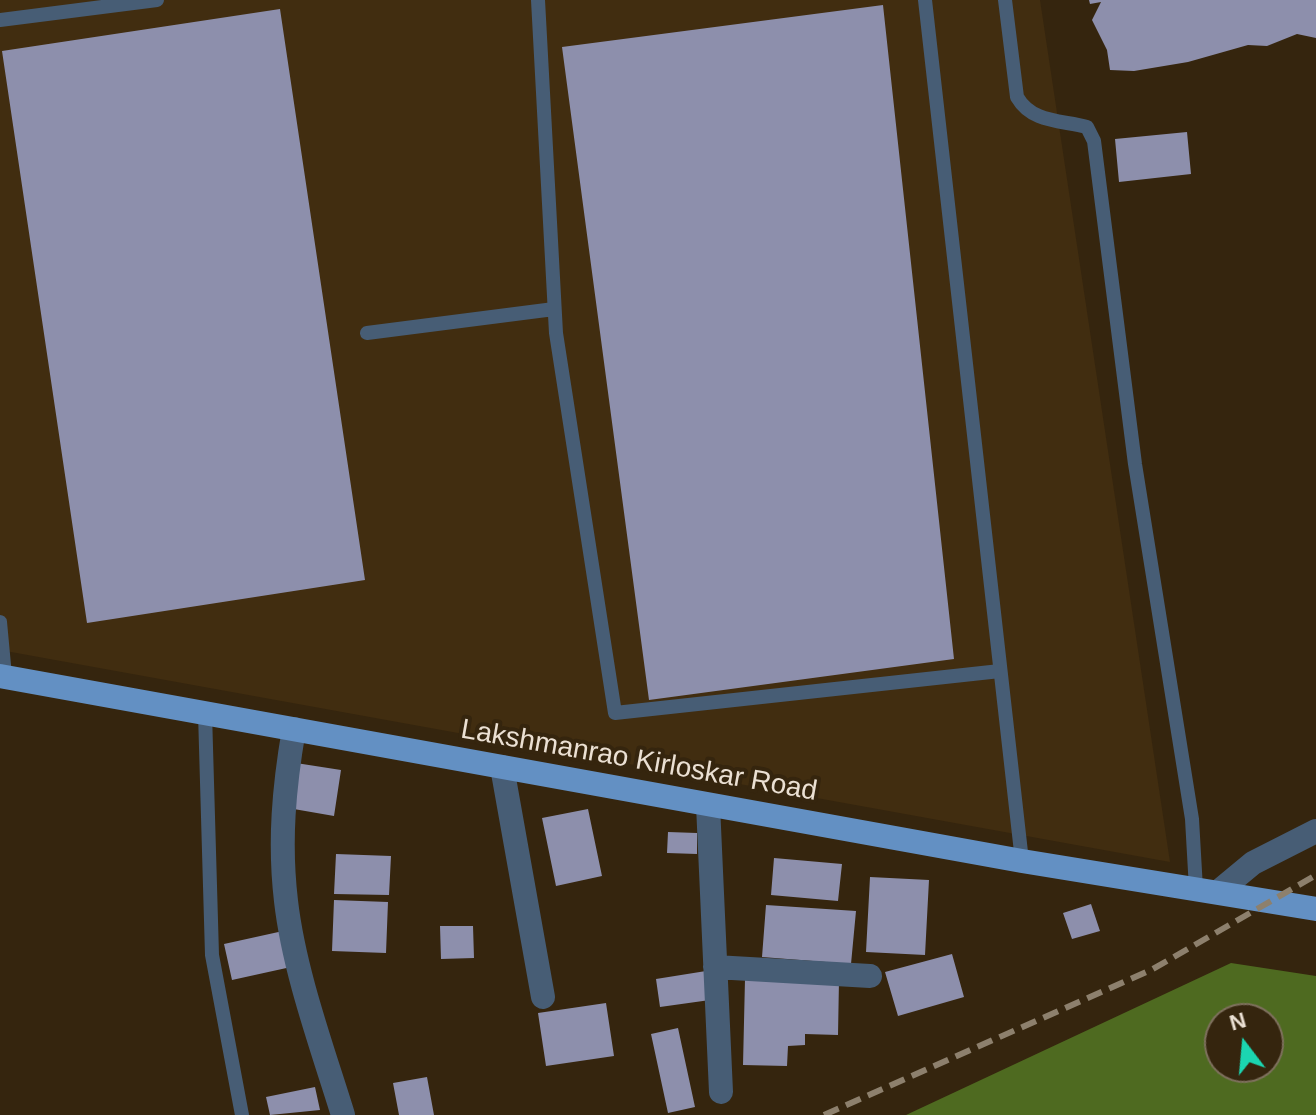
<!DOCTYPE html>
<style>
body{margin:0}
#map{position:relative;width:1316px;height:1115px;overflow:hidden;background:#35250e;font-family:Helvetica,sans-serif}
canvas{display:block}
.north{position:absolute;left:1204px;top:1003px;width:80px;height:80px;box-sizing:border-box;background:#35250e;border:2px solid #7e705d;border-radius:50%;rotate:344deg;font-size:22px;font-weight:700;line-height:32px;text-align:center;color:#ebe0d3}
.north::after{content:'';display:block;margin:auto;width:28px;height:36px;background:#1bd5b1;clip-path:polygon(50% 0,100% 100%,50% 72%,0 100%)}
</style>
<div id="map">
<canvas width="1316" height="1115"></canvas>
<div class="north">N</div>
</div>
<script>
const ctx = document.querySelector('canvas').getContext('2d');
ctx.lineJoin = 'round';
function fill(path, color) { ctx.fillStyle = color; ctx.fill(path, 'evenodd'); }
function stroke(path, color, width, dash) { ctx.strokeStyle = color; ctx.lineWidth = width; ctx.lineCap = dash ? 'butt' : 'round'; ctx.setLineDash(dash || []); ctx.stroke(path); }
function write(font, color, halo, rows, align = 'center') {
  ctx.font = font + ' Helvetica,sans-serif'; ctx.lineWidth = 8; ctx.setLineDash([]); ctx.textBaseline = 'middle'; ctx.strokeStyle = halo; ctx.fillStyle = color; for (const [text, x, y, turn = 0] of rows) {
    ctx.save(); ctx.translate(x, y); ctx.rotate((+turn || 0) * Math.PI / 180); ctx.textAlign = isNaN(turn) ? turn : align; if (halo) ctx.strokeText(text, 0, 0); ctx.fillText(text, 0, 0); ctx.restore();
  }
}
const built = new Path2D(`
 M0,0H1040L1170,862L0,650Z`);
const forest = new Path2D(`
 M1231,963L1316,976V1115H906ZM1220,1019H1268V1067H1220Z`);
const building = new Path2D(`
 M1089,0H1316V38L1297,34L1267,46L1248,45L1188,62L1134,71L1110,70L1107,50L1092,20L1101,2L1090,4Z
 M883,5L954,659L649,700L562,47Z
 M280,9L365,580L87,623L2,51Z
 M1187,132L1191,174L1119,182L1115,139Z
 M296,763L341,770L334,816L288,808Z
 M588,809L602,876L556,886L542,818Z
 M668,832L697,833V854L667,853Z
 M336,854L391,856L389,895L334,894Z
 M774,858L842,864L838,901L771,895Z
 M870,877L929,880L925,955L866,952Z
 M334,900L388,902L386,953L332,951Z
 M1091,904L1100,931L1072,939L1063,913Z
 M766,905L856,911L851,964L762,957Z
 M440,926H473L474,958L441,959Z
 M283,931L291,967L232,980L224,944Z
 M952,954L964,997L898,1016L885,972Z
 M706,971L710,1000L660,1007L656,979Z
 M745,979L839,980L838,1035L805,1034V1045L788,1046L787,1066L743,1065Z
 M606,1003L614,1056L546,1066L538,1013Z
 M678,1028L695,1107L668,1113L651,1034Z
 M427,1077L434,1115H399L393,1083Z
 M315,1087L320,1110L270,1115L266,1097Z`);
const lane = new Path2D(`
 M538,0L556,333L615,713L1000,671
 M925,0L1022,861
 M1005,0L1017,97C1032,123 1061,120 1087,127L1094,141L1135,464L1192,819L1196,889
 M0,20L157,0
 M367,333L554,309
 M0,622L5,676
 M205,713L212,955L242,1115`);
const street = new Path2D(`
 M294,729C284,787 279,842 286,901C294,971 322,1047 343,1115
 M502,767L543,997
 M708,805L721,1092
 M1218,892L1253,863L1316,831
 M715,967L870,976`);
const primary = new Path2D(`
 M0,676L1022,861L1316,909`);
const rail = new Path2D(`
 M824,1115L1153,969L1316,875`);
const streetNames = [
 ["Lakshmanrao Kirloskar Road",639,761,10]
];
fill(built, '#412d10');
fill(forest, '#4e6a20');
fill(building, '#8d8fac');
stroke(lane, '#475d75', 14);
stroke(street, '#475d75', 24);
stroke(primary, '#6390c3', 24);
stroke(rail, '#8d806d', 6, [16, 8]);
write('28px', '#ebe0d3', '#35250e', streetNames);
</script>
